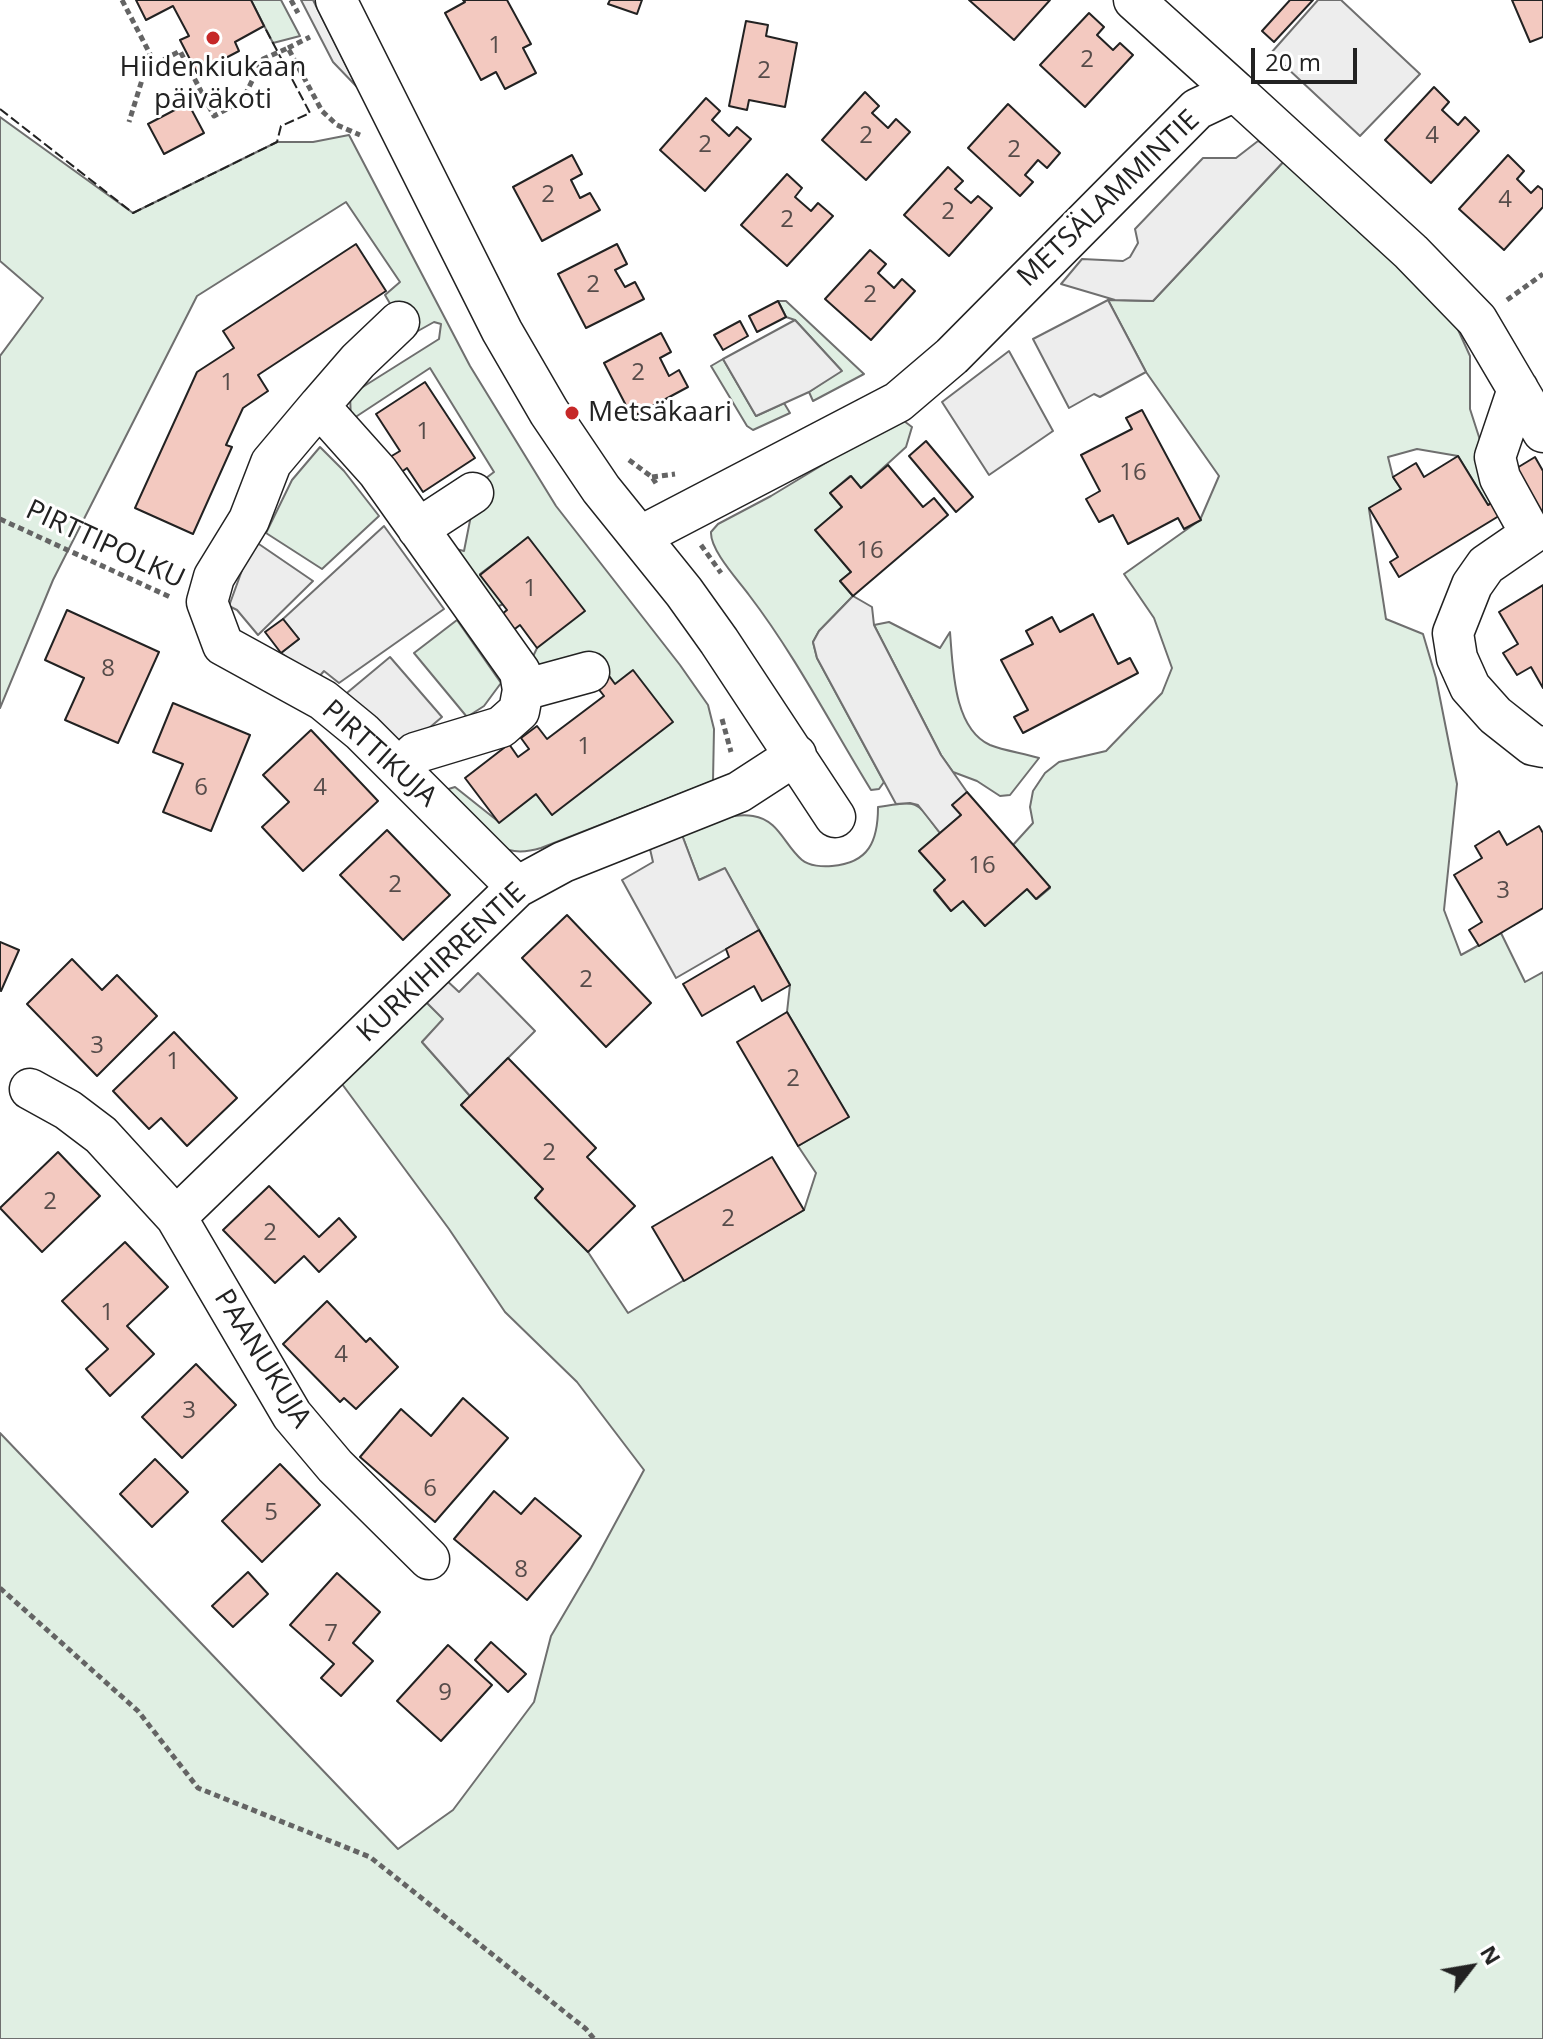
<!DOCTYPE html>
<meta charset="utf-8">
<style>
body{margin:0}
#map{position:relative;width:1543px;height:2039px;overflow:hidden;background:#fff;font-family:"Open Sans",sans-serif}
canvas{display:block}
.north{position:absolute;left:1431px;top:1927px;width:80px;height:80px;-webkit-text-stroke:6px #fff;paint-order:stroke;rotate:59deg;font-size:22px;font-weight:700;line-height:32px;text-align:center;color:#222}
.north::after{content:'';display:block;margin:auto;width:28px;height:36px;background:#222;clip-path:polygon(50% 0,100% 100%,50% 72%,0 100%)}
.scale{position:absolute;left:1251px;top:48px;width:106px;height:36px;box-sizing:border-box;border:4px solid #222;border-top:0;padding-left:10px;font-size:24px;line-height:28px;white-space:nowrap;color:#222;-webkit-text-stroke:6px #fff;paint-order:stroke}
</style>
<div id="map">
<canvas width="1543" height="2039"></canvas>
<div class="north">N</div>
<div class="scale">20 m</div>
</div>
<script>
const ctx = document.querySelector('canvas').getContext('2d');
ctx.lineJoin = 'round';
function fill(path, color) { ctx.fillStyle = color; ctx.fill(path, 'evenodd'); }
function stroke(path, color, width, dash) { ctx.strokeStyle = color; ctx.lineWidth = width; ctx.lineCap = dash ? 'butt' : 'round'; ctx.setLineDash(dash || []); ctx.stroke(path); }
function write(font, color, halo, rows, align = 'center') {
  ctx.font = font + ' "Open Sans",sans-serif'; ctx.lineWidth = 6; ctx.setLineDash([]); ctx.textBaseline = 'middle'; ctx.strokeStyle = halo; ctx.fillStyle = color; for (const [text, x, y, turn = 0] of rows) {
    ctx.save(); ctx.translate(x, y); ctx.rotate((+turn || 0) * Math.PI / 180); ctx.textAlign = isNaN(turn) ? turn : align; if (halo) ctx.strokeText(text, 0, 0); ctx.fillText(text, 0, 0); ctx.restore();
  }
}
const green = new Path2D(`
 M251,0H281L300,36L273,43Z
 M0,117L133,213L277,142H313L349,135L470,366L556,506L680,665L708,705L714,729L713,781L541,848C531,851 520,853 509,850C488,845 458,807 442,791L455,787L499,822L536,794L552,815L615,684L556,665H529L537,648L528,538L480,574L503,604L495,608L440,545L464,551L477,485L494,472L430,368L351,420L350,395L439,339L441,324L434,322L409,336L385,295L400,282L346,202L197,296L53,580L0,708V356L43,298L0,261Z
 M1286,159L1432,297L1455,323L1470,356V409L1499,499L1488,505L1458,456L1417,449L1388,457L1393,477L1401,489L1369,509L1386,619L1423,634L1436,678L1457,784L1444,910L1461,955L1501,933L1525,982L1543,972V2039H0V1433L398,1849L453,1810L534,1702L551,1636L591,1568L644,1470L577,1382L505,1312L449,1229L342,1084L423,999L444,1019L422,1042L470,1096L461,1105L543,1189L535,1198L588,1252L628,1313L804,1210L816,1173L798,1146L848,1116L787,1012L790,985L725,869L699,880L682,835C704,826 729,812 753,816C779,820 784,845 802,860C809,866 823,867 832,866C869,863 878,841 878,807C921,801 914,799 940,833L919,851L945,880L934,891L951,911L963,901L985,926L1027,889L1037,899L1050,888L1013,845L1033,823L1030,807L1033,791L1045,773L1059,762L1106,751L1162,693L1172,668L1154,618L1124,574L1200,520L1219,476L1146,372L1108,300L1153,301Z
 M778,301H786L864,374L813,401L809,392L841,370L795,320L786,317Z
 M723,359L756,416L784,403L790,413L753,430L747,426L711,366Z
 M900,418L912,427L906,447L861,488L850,476L830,493L842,507L816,530L851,572L840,581L853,596L819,631L813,642L817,658L884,782L879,789L871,790C831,725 795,655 749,595C738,580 710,550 711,532L718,524L771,496Z
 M320,447L344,471L379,516L322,569L266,533L292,480Z
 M457,620L501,683L484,706L467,717L414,653Z
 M889,622L940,648L950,632C953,667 953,728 990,745C1005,751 1023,753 1039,758L1010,795L1000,796L977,781L953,772L941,755L874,625Z`);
const parking = new Path2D(`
 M301,0H313L357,87L333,62Z
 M1318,0H1341L1420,74L1360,136L1271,53Z
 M1258,141L1286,159L1153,301L1115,300L1061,284L1082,259L1123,261L1130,257L1138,243L1135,229L1203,158H1236Z
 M1108,300L1146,372L1100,397L1094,394L1069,408L1033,339Z
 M795,320L842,371L809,392L756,416L723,359Z
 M1009,351L1053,431L989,475L942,402Z
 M384,526L444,609L339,683L324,671L317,679L281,653L299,639L283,619Z
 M253,540L313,581L258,635L237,610L229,606Z
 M853,596L872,607L874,625L941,755L967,792L961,815L940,833L918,805L910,803L896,804L817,658L813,642L819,631Z
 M390,657L442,717L401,752L342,697Z
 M682,835L699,880L725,868L759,930L676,978L622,880L653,862L650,849Z
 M478,973L535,1031L470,1096L422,1042L443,1019L423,999L444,978L459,992Z`);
const building = new Path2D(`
 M136,0H251L264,26L235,42L239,51L197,73L180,40L189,36L173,6L146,20Z
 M463,0H507L531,44L523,48L536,73L505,89L496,72L481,80L445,13L465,2Z
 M610,0H642L637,14L608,4Z
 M969,0H1050L1014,40Z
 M1290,0H1313L1274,42L1262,31Z
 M1512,0H1543V37L1530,42Z
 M1089,13L1104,27L1097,35L1113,50L1120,43L1133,55L1085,107L1040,65Z
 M746,21L768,25L766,36L797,43L785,107L749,100L747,110L729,106Z
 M1434,87L1449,102L1442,110L1458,125L1465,117L1479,131L1431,183L1385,140Z
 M865,92L879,106L872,113L888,128L896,119L910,132L866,180L822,140Z
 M706,98L720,111L712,120L729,136L737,127L751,139L705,191L660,150Z
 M188,103L204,133L164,154L148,124Z
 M1008,104L1060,153L1047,168L1038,160L1025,175L1033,182L1020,196L968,148Z
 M572,155L582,174L571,180L580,198L590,193L600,210L542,241L513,187Z
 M1508,155L1524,171L1517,179L1531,193L1538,186L1543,190V207L1504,250L1459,209Z
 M948,167L963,181L955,189L971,203L978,196L992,208L949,256L904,215Z
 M787,174L802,188L795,197L811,211L818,203L833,216L787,266L741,225Z
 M356,244L386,291L258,375L268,391L243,408L226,445L232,447L193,534L135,508L197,372L234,348L223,331Z
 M617,244L627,264L615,270L625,287L635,282L644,299L586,328L558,274Z
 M870,250L886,264L878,273L894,288L902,279L915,291L871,340L825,299Z
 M778,301L786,317L757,332L749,316Z
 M740,321L748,336L723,350L714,335Z
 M661,333L671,352L660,358L669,376L679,370L688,387L632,417L604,363Z
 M425,382L475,458L423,492L407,468L396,476L385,460L400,451L376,414Z
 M1142,410L1201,520L1184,529L1178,518L1128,544L1113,515L1099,522L1086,499L1100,491L1081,455L1132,429L1126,418Z
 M926,441L973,497L956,512L909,456Z
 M1458,456L1488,505L1499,499L1507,511L1399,577L1390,562L1398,557L1369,508L1401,489L1393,477L1416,463L1424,477Z
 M1535,457L1543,471V536L1507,474Z
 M888,465L923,507L934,498L948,515L853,596L840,581L851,572L815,530L842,507L830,493L851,476L861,488Z
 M528,537L585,611L537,648L520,625L507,635L495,620L507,610L480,575Z
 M1543,585V688L1531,667L1517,675L1503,653L1518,644L1499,612Z
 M67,610L159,652L118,743L65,720L84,678L45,660Z
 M1093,614L1118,664L1130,658L1138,673L1023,733L1014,717L1028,710L1001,660L1033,644L1026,631L1052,617L1060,632Z
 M283,619L299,639L281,653L265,632Z
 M633,670L673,722L552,815L536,794L499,823L465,778L509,744L518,757L529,749L521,738L537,726L547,739L604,696L594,683L607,673L615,684Z
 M173,703L250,735L211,831L163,812L183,764L153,752Z
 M311,730L378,801L303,871L262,827L289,802L263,775Z
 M967,792L1050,887L1036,899L1027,889L985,926L963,901L951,911L934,890L945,880L919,851L961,815L952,805Z
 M1539,826L1543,833V908L1479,946L1469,930L1482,922L1454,875L1482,858L1475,846L1499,831L1507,845Z
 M387,830L450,895L403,940L340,875Z
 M567,915L651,1003L606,1047L522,958Z
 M759,930L790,985L762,1001L754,986L702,1016L683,984L729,957L726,949Z
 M0,942L19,950L1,991L0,990Z
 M72,959L102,990L117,975L157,1016L97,1076L27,1004Z
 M787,1012L849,1117L798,1146L737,1042Z
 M174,1032L237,1098L187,1146L161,1118L149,1129L113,1091Z
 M508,1058L596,1148L587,1157L635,1206L588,1252L535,1198L543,1189L461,1105Z
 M58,1152L100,1196L42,1252L0,1208Z
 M772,1157L804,1210L684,1281L652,1227Z
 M269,1186L319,1237L339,1218L356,1237L319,1272L304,1256L275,1283L223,1230Z
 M125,1242L168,1287L127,1326L154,1354L110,1396L86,1369L108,1349L62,1301Z
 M327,1301L366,1342L370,1338L398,1367L356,1409L344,1398L340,1402L283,1344Z
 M196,1364L236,1405L182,1458L142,1417Z
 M463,1398L508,1438L435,1522L360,1457L401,1409L431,1436Z
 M155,1459L188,1492L152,1527L120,1494Z
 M280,1464L320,1505L262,1562L222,1521Z
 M494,1491L521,1514L535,1498L581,1536L527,1600L454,1539Z
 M248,1572L268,1594L233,1627L212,1606Z
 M337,1573L380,1612L353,1643L373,1661L341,1696L321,1678L334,1664L290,1625Z
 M491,1642L526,1674L508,1692L475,1660Z
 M448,1645L492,1685L441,1741L397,1701Z`);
const path = new Path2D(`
 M122,0L150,54L129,122
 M291,0L298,13
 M288,48L310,37
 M146,69L180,51L214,116L242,101L263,59L288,48L322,111L337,125L360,135
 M1507,300L1543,274
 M629,460L652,477L657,485
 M652,477L675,474
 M0,519L170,597
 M701,545L721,573
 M722,719L731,752
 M0,1588L138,1711L198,1788L370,1857L586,2029L594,2039`);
const minor = new Path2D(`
 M336,0L502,331L549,412L601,489L684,592L719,641L835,817
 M1134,0L1235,91
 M1518,389L1495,457L1500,478L1531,534L1486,565L1472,585L1453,633L1457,658L1470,687L1495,715L1533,745L1543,747
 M319,406L358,361L399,322
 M418,529L473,493
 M641,536L898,402L952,356L1197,109L1235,91L1411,252L1477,320L1543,432
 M523,690L589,672
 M400,769L415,753L501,727L519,711L523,690L520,672L378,472L319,406L271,463L249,520L214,577L207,602L223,645L323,700L362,732L517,887
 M30,1089L68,1110L101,1135L176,1217L292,1415L335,1466L429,1559
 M176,1217L517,887L563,862L739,792L796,755`);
const fence = new Path2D(`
 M0,109L133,213L277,142L281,126L310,113L264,26`);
const markers = [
 [213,38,8,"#c62828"],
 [572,413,8,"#c62828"]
];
const numberNames = [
 ["1",495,46],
 ["2",1087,60],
 ["2",764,71],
 ["2",866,136],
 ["4",1432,136],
 ["2",705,145],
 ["2",1014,150],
 ["2",548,195],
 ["4",1505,200],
 ["2",948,212],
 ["2",787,220],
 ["2",593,285],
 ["2",870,295],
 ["2",638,373],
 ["1",227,383],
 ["1",423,432],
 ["16",1133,473],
 ["16",870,551],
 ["1",530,589],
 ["8",108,669],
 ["1",584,747],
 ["6",201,788],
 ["4",320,788],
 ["16",982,866],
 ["2",395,885],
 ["3",1503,891],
 ["2",586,980],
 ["3",97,1046],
 ["1",173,1062],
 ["2",793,1079],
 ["2",549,1153],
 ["2",50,1202],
 ["2",728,1219],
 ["2",270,1233],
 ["1",107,1313],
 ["4",341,1355],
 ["3",189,1411],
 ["6",430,1489],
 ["5",271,1513],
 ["8",521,1570],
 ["7",331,1634],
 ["9",445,1693]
];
const poiNames = [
 ["Hiidenkiukaan",213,68],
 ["päiväkoti",213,100],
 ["Metsäkaari",588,413,"left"]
];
const streetNames = [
 ["METSÄLAMMINTIE",1109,199,-44],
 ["PIRTTIPOLKU",105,545,25],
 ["PIRTTIKUJA",379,754,42],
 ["KURKIHIRRENTIE",442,963,-43],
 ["PAANUKUJA",262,1359,58]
];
fill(green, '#e0efe3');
stroke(green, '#6f6f6f', 2);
fill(parking, '#ededed');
stroke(parking, '#6f6f6f', 2);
fill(building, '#f3c9c0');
stroke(building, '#222', 2);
stroke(minor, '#222', 43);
stroke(path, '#646464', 5, [6, 4]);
stroke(minor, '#fff', 40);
stroke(fence, '#222', 2, [10, 4]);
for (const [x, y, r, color] of markers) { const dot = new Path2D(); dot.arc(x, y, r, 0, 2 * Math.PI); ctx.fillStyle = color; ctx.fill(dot); stroke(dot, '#fff', 3); }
write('24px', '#564c4a', null, numberNames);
write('28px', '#222', '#fff', poiNames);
write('28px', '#222', '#fff', streetNames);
</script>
